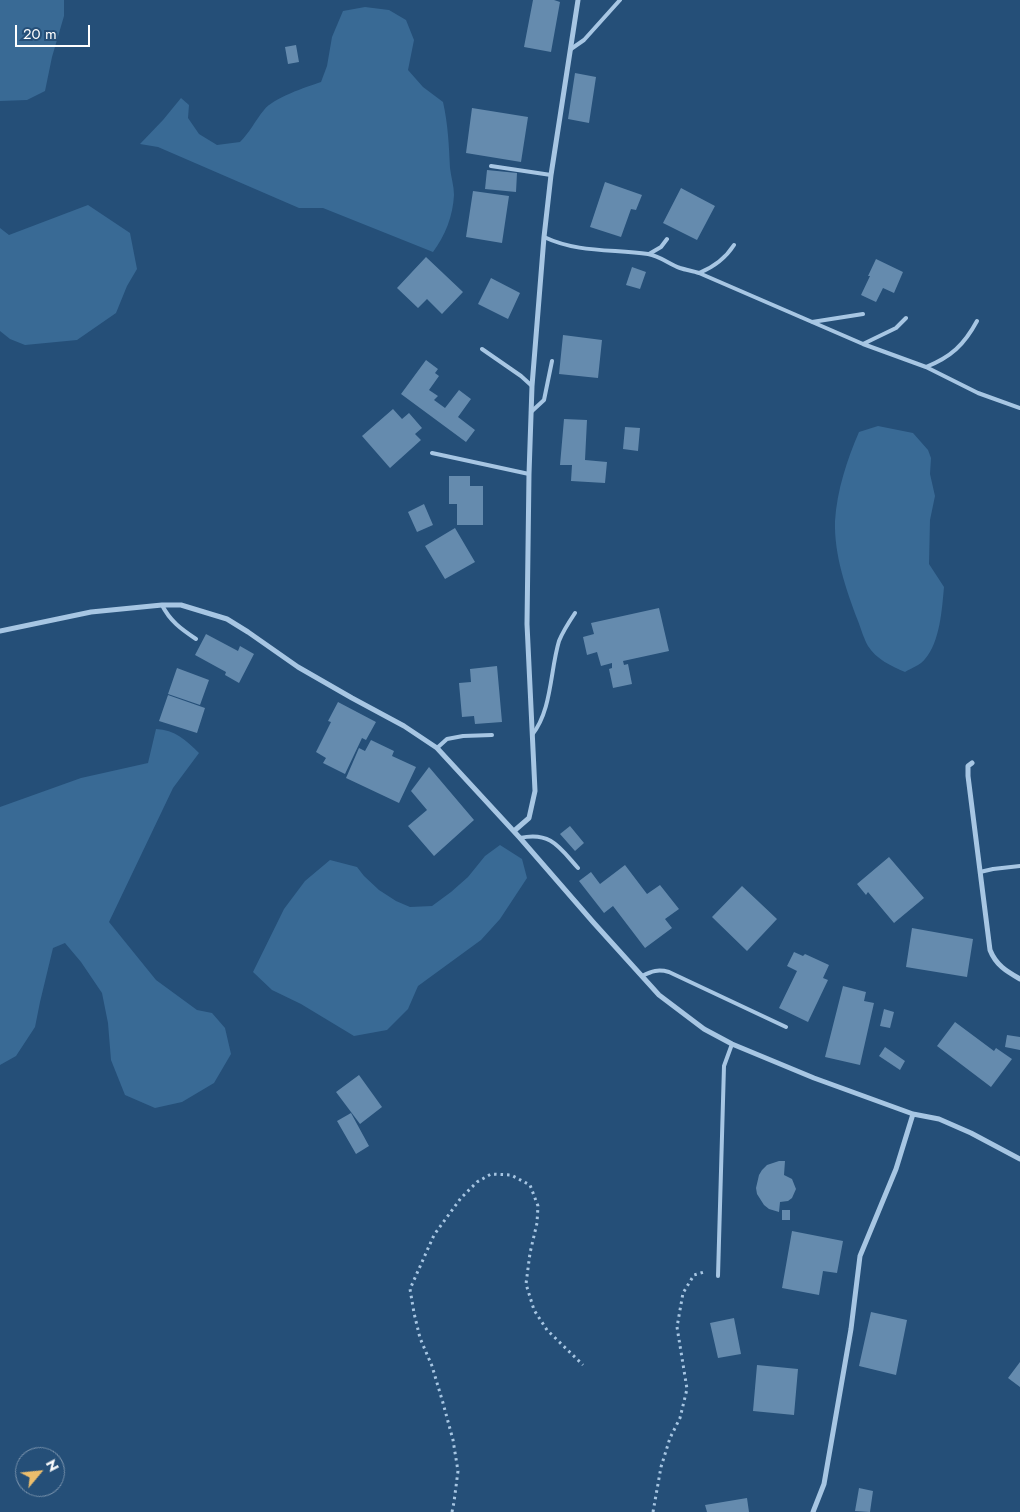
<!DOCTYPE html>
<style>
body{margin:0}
#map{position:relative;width:1020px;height:1512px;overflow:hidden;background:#254f78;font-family:Jost,sans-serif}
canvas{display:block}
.north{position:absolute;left:15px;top:1447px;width:50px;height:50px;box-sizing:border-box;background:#254f78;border:1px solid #7c95ae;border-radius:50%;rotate:62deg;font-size:14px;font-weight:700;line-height:20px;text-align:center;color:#fff}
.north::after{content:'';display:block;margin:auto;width:18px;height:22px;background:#ecbe6c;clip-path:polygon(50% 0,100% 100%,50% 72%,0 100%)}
.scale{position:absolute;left:15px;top:25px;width:75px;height:22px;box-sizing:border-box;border:2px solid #fff;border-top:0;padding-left:6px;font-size:15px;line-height:18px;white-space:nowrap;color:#fff;-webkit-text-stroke:4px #254f78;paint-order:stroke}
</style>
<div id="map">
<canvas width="1020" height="1512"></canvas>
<div class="north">N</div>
<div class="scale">20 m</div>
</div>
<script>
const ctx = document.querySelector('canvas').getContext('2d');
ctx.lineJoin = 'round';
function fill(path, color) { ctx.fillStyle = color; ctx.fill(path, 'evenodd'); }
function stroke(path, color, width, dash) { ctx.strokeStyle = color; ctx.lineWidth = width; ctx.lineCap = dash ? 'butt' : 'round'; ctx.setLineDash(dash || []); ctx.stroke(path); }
const green = new Path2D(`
 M0,0H64V16L52,57L45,91L27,100L0,101Z
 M365,7L389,10L406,20L414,40L408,70L423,87L443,102C448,124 449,146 450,168C451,177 454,186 454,195C453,216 445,236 433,252L323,208H299L158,147L140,144L163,120L181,98L189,105L188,118L199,134L217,145L240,142C250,132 255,121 264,110C273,98 306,87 321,82L327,66L332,37L343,11Z
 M88,205L130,233L137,269L127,286L116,313L77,340L25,345L10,339L0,331V228L9,235Z
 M878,426L913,433L928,450L931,458L930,474L935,496L930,520L929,564L944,587C942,609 940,642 925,659C921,665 911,668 905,672C891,666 876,659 868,646C864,639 861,629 858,621C846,589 834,555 835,521C837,490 847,460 859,432Z
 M156,729C175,730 186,740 199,753L173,788L109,922L156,980L197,1010L212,1013L225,1028L231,1054L214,1083L182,1102L155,1108L125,1095L111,1060L108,1023L102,993L81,962L65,943L53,948L40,1002L35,1027L16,1056L0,1065V807L81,778L148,763Z
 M500,845L522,859L527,878L500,919L481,940L418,986L408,1009L387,1030L354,1036L301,1004L272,990L253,972L284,909L305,881L330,860L357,867L364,876L379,890L396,901L410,907L432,906L451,892L468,877L485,856Z`);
const building = new Path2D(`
 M533,0H554L560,2L551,52L524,47Z
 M296,45L299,62L288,64L285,47Z
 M575,73L596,77L589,123L568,119Z
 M472,108L528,117L521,162L466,153Z
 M487,170L517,173L516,192L485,189Z
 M605,182L642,195L636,210L631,209L621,237L590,227Z
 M681,188L715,206L697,240L663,223Z
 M473,191L509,196L502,243L466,237Z
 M426,257L463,292L442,314L427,299L418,308L397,288Z
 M876,259L903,272L894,293L883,288L876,302L861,295L870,276H868Z
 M632,267L646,272L640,289L626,285Z
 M491,278L520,293L508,319L478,304Z
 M563,335L602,340L598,378L559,374Z
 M426,360L438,369L435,373L439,376L429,390L438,396L434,400L445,408L459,390L471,399L458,417L475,430L466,442L401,394Z
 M393,409L402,419L409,413L422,428L415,434L421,440L390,468L362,436Z
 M564,419L587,420L585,460L607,462L605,483L571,481L572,465H560Z
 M625,427L640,428L638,451L623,449Z
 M449,476H470V486H483V525H457V504H449Z
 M424,504L433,525L417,532L408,512Z
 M455,528L475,562L445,579L425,546Z
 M659,608L669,651L623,661L624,665L628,664L632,684L613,688L609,669L612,668V663L601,666L597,652L587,655L583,637L594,634L591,623Z
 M206,634L238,651L240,646L254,654L239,683L225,675L226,672L195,655Z
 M497,666L502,722L475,724L474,716L462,717L459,683L471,682L470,669Z
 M177,668L209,680L200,705L168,694Z
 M168,695L205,708L197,733L159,721Z
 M338,702L376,722L366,740L362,738L345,774L323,763L326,758L316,752L331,722L328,721Z
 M371,740L394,751L392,756L416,767L399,803L346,778L359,748L365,751Z
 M429,767L474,820L434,856L408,826L427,810L411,791Z
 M570,826L584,843L575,851L560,834Z
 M889,857L924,898L894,923L868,892L866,895L857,884Z
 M625,865L647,894L660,885L679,909L665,919L672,928L645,948L613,906L604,913L579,881L591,872L600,884Z
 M742,886L777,919L747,951L712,917Z
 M912,928L973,939L967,977L906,967Z
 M794,952L803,956L805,954L829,965L823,978L828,980L808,1022L779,1008L797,971L787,966Z
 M843,986L866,992L864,1001L874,1003L860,1065L825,1057Z
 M884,1009L894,1012L890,1028L880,1026Z
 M955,1022L994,1051L996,1048L1012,1059L991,1087L937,1046Z
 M1007,1035L1020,1037V1050L1005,1047Z
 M885,1047L905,1061L900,1070L879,1056Z
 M359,1075L382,1107L360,1124L336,1092Z
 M351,1113L369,1146L356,1154L337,1121Z
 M779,1161H785L784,1175L792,1179L796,1189L792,1198L788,1201L780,1202L779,1212L769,1209L764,1205L757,1194L756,1188L759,1175L762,1170L767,1165Z
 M782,1210H790V1220H782Z
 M792,1231L843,1241L837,1273L823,1271L819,1295L782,1288Z
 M871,1312L907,1320L896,1375L859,1366Z
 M734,1318L741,1354L718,1358L710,1323Z
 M1020,1362V1387L1008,1378Z
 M757,1365L798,1369L794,1415L753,1411Z
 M859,1488L873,1491L870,1512L855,1511Z
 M747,1498L749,1512H707L705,1505Z`);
const path = new Path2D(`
 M452,1512L454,1502L458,1471L453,1440L443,1403L432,1366L420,1338L414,1313L410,1289L434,1235L461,1198L477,1182L491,1174L511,1175L530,1185L538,1206L537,1223L530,1253L526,1284L534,1310L547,1330L583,1365
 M653,1512L661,1467L670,1438L680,1418L687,1389L677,1327L683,1293L694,1275L704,1272`);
const service = new Path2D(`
 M571,49L584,40L620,0
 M491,166L551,175
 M544,237C578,253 612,249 648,254C660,256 669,264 680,268C686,270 693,271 699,273L863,344L926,367L978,393L1020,408
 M649,254L661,247L667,239
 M699,273C714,267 725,259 734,245
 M812,322L863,314
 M863,344L896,328L906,318
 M482,349L521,376L532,386
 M926,367C951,357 964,345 977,321
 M531,412L544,400L552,361
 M432,453L529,474
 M162,605C170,621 181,629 196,639
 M532,735C552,710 550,671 559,641C563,631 569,622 575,613
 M437,748L447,739L463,736L492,735
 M520,838C551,831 560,848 578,868
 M980,872L993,869L1020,866
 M642,976C652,971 658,969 669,972L786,1027
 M718,1276L724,1066L732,1044`);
const minor = new Path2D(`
 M0,631L91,612L162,605H181L227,619L248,632L298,667L352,698L404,726L437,748L520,838L593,922L659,995L704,1029L732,1044L814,1078L913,1114L939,1119L971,1133L1020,1159
 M972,763L968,766V776L990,950C996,965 1006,971 1020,979
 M514,831L529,818L535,791L527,624L529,474L532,386L544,237L551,175L578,0
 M813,1512L824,1484L851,1329L860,1256L896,1169L913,1114`);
fill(green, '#396a95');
fill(building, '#658bae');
stroke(path, '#a7c6e3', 3, [2.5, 4]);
stroke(service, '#a7c6e3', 4);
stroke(minor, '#a7c6e3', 5);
</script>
